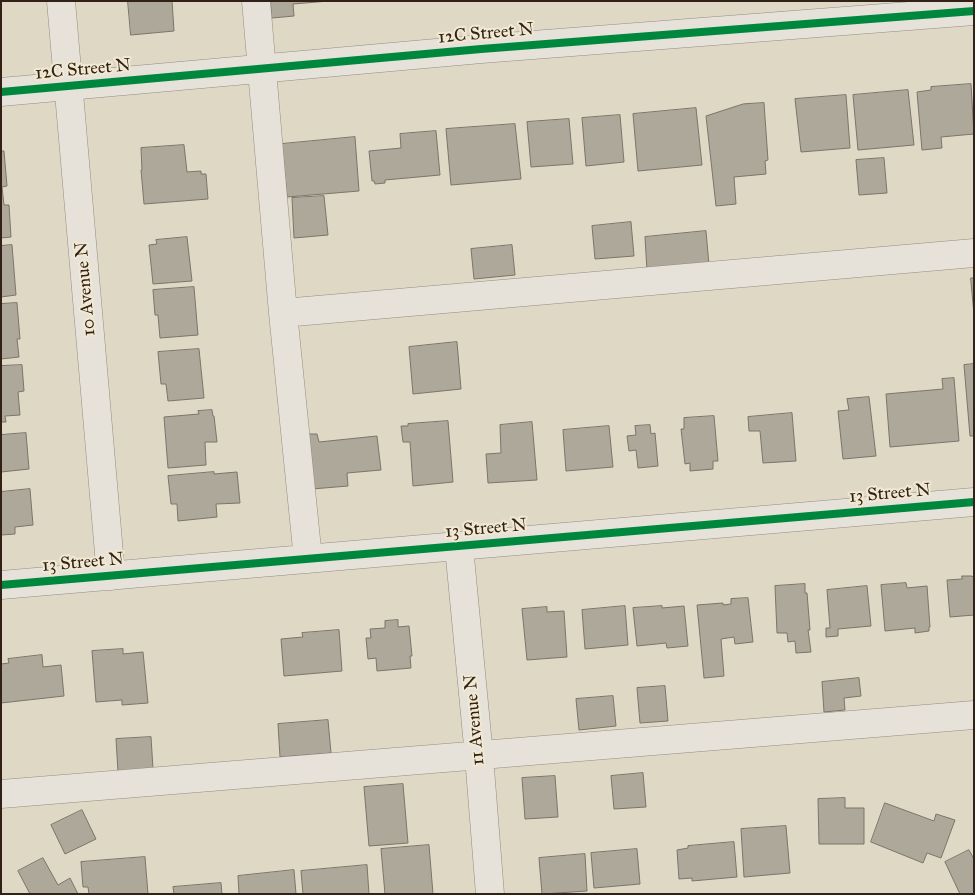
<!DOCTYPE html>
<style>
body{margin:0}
#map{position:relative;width:975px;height:895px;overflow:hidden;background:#dfd8c5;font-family:"IM FELL Great Primer",serif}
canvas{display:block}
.frame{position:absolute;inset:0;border:2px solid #322116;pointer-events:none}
</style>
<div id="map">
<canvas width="975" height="895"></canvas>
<div class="frame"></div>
</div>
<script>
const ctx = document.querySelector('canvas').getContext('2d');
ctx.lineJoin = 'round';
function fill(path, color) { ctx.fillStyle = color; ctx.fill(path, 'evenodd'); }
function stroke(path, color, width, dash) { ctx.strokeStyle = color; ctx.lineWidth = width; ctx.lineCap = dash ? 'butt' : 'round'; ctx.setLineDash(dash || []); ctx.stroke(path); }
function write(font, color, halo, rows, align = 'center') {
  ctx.font = font + ' "IM FELL Great Primer",serif'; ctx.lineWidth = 4; ctx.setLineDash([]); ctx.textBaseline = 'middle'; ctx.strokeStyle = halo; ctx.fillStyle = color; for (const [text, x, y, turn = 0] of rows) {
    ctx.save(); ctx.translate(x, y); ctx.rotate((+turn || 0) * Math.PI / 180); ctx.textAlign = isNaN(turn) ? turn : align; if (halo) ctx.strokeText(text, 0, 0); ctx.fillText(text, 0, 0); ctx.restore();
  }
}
const building = new Path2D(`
 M128,1H172L174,31L131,35Z
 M271,1H329L293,4L294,16L272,18Z
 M971,84L974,134L941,137L942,148L922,150L917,92L931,90V87Z
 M908,90L914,145L858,150L853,95Z
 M846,95L850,148L801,152L795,99Z
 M764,103L768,160L765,161L766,174L734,177L736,204L716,206L706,116L743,104Z
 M696,108L702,165L638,171L633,114Z
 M620,115L624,162L586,166L582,118Z
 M569,119L573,164L531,167L527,122Z
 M515,124L521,179L451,185L446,129Z
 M436,131L440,175L385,180V183L375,184L374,181H372L369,151L401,148L400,134Z
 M355,137L359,191L287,197L282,144Z
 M184,145L187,172L201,171V174H206L208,199L144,204L141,170H142L141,148Z
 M1,151H4L7,186L2,187L4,205H9L11,237L1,238Z
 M884,158L887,193L859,195L856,160Z
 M324,196L328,235L294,238L292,198Z
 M631,222L634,256L595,259L592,226Z
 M706,231L709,265L647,271L645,237Z
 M187,237L192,281L153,284L149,245L157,244L156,240Z
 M12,245L16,295L1,297V246Z
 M512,245L515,275L474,279L471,249Z
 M971,278H974V314Z
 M194,287L198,335L160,338L158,315H155L153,290Z
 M17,303L20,339H17L19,357L1,359V304Z
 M457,342L461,389L413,394L409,347Z
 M199,349L204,398L168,401L166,384H161L158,352Z
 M974,364V436H970L964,365Z
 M22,365L24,391L18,392L20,415L5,416L6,422H1V366Z
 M954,378L959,441L890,447L886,394L943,389L942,379Z
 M869,397L876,456L843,459L838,411L849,410L847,399Z
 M212,410L213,416H214L217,442H205L206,465L168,468L164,417L199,414L198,411Z
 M792,413L796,461L763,463L760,431H749L748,417Z
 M714,416L718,461H713V469L690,471V463L685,464L681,429H684V418Z
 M448,421L453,482L413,486L410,442H403L401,426H408V424Z
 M532,422L537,480L488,483L486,454L501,453L500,425Z
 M650,425L651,434L655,433L658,466L638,468L636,450L629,451L627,436L636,435L635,426Z
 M609,426L613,467L566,471L563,430Z
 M26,433L29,469L1,472V435Z
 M308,434H317L319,442L377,436L381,470L347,473L348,486L312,489Z
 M214,472V474L237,472L240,503L216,504L217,517L178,521L177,504H171L168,476Z
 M30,489L33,525L15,527V534L1,535V492Z
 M962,576H972L974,578V615L950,617L947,580L962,579Z
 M906,583L907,588L927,586L930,627H929V631L915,633V628L885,631L881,585Z
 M805,584V593H807L810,630H808L811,652L796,653L795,641L788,642L787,633H777L775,586Z
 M867,586L871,626L838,629V636L826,637V628H830L827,590Z
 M748,598L753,642L735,644L734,637L721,639L724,676L704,678L697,605L723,603V605L731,604V599Z
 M625,606L628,645L585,649L582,610Z
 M662,606V608L684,606L688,646L667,648L666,643L637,646L633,608Z
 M547,607V612L564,611L567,657L527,660L522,609Z
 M398,620V627L409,626L412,656H410L411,668L377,671L376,658L368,659L366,638H371L370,629L385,628V621Z
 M339,630L342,671L284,676L281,639L303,637L302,633Z
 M123,649V654L143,652L148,703L122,705V700L96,702L92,651Z
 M42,655L43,667L61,665L64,696L1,703V664L9,663L8,659Z
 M859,678L861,696L844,698L845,710L824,712L822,682Z
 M665,686L668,721L640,723L637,688Z
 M613,696L616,726L579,730L576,699Z
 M328,720L331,753L280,757L278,724Z
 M151,737L153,769L118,772L116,739Z
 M643,773L646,807L614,809L611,776Z
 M555,776L558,817L525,819L522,778Z
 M403,784L408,843L369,846L364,787Z
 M845,798V808H864V844H819L818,799Z
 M885,803L934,821L936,814L955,820L941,858L927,853L923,863L871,842Z
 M82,810L96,839L65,854L51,825Z
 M786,826L790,873L744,877L741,829Z
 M734,842L737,877L692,881V878L679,879L677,850L688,848V846Z
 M429,845L433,894H385L381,849Z
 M637,849L640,884L594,888L591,853Z
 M969,850L974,859V894H960L945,862Z
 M585,854L587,891L542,894L539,858Z
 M145,857L148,894H89L88,887H83L81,862Z
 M43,858L58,885L70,878L78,894H30L18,871Z
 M367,865L369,894H303L301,871Z
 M294,870L296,894H239L238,876Z
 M221,883L222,894H174L173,887Z`);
const minor = new Path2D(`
 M61,1L111,576
 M256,1L283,313L308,559
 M1,92L481,49L974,11
 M283,313L974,253
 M459,547L479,756L490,894
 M1,585L974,502
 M1,794L974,715`);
const cycleway = new Path2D(`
 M1,92L481,49L974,11
 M1,585L974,502`);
const streetNames = [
 ["12C Street N",486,34,-5],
 ["12C Street N",83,70,-5],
 ["10 Avenue N",86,289,-95],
 ["13 Street N",890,494,-5],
 ["13 Street N",486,529,-5],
 ["13 Street N",83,563,-5],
 ["11 Avenue N",475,720,-95]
];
fill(building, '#aea89b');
stroke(building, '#7b746a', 1);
stroke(minor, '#938d81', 29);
stroke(minor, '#e6e2d9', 28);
stroke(cycleway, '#00873e', 8);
write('18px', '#322116', '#f1e9d2', streetNames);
</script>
